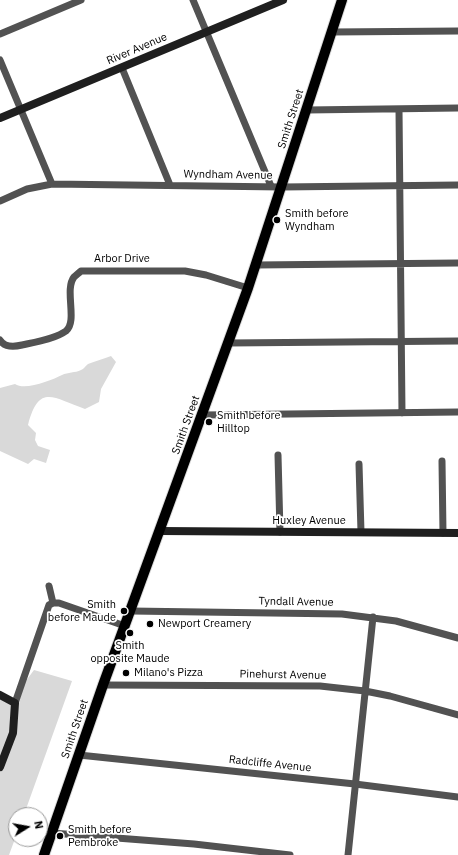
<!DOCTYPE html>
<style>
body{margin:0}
#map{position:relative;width:458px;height:855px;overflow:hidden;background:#fff;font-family:"IBM Plex Sans",sans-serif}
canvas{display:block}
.north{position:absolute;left:8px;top:807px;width:40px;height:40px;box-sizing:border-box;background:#fff;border:1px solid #999;border-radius:50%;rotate:79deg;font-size:11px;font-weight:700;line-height:16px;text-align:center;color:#000}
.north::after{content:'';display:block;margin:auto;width:14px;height:18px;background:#000;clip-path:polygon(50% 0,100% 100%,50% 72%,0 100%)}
</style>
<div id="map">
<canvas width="458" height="855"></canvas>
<div class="north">N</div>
</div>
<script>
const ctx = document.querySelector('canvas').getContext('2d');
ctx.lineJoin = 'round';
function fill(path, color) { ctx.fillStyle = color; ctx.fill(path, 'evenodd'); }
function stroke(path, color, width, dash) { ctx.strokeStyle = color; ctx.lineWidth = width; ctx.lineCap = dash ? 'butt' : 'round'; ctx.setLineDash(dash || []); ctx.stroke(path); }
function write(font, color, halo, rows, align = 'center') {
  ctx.font = font + ' "IBM Plex Sans",sans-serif'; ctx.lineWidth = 3.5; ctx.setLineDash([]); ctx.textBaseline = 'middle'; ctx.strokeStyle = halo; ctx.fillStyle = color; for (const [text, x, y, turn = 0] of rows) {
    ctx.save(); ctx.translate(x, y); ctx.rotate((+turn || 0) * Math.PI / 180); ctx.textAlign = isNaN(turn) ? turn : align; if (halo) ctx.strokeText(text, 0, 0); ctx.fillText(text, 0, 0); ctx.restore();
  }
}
const green = new Path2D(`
 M111,356L116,362L101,389L99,402L85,409C53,398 39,383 28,425L36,433L35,440L38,446L50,450L46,463L34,459L28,464L0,451V388L15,384C25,391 52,380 62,375C68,372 75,373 81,370C84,369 85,366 88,364C95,361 104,359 111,356Z
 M34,670L72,681L26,809V815H16V836L9,855H0V695L11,701Z`);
const street = new Path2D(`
 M193,0L271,186
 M332,32L458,31
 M0,34L81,0
 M0,60L52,184
 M122,68L170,185
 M399,109L402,413
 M307,110L458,108
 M0,201L27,189L52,184L282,187L458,185
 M256,265L458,263
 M0,340C5,348 14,347 22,345C36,342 55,339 66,331C78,321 64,290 74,277C76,275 79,273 81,271H185L206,275L248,288
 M229,343L458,341
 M203,415L458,412
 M278,455L280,532
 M442,461L443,533
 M359,464L361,532
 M49,586L53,603
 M53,603H59L125,626
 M131,611L342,614L396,621L458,638
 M103,685L320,686L365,691L390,696L458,715
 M15,703L49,605L53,603
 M79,755L355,784L458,797
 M52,833L194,844L290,855
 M348,855L373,617`);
const secondary = new Path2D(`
 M0,118L283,0
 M160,531L458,533
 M0,695L15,703L13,733L0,767`);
const primary = new Path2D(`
 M44,855L103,685L248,288L342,0`);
const markers = [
 [277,220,4,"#000"],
 [209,422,4,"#000"],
 [124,611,4,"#000"],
 [150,624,4,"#000"],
 [130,633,4,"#000"],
 [126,673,4,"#000"],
 [60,836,4,"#000"]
];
const streetNames = [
 ["River Avenue",137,49,-23],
 ["Smith Street",291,119,-72],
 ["Wyndham Avenue",228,175,1],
 ["Arbor Drive",122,259],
 ["Smith Street",186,425,-70],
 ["Huxley Avenue",309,521],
 ["Tyndall Avenue",296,602,1],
 ["Pinehurst Avenue",283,675,1],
 ["Smith Street",75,729,-71],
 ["Radcliffe Avenue",270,764,6]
];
const poiNames = [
 ["Smith before",285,214],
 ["Wyndham",285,227],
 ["Smith before",217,416],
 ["Hilltop",217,429],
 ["Smith",116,605,"right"],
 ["before Maude",116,618,"right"],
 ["Newport Creamery",158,624],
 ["Smith",130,646,"center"],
 ["opposite Maude",130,659,"center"],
 ["Milano's Pizza",134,673],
 ["Smith before",68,830],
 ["Pembroke",68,843]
];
fill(green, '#d9d9d9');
stroke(primary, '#dbdbdb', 12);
stroke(street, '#525252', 7);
stroke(secondary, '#1f1f1f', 8);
stroke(primary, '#000', 10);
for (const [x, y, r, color] of markers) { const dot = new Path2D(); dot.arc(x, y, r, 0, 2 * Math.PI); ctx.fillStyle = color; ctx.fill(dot); stroke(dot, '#fff', 1.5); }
write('11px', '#000', '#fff', streetNames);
write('11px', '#000', '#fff', poiNames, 'left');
</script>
